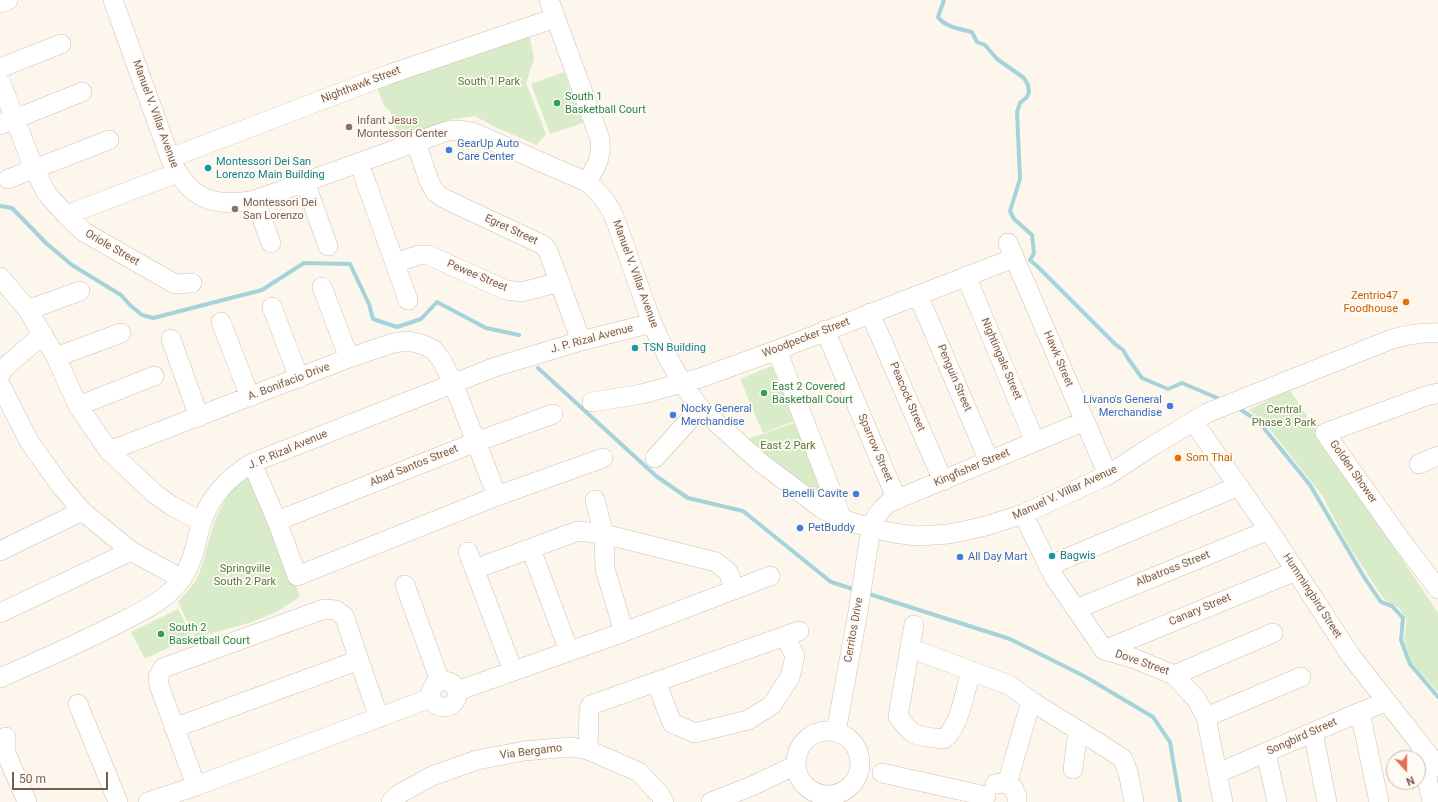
<!DOCTYPE html>
<style>
body{margin:0}
#map{position:relative;width:1438px;height:802px;overflow:hidden;background:#fdf6ec;font-family:Roboto,sans-serif}
canvas{display:block}
.north{position:absolute;left:1386px;top:750px;width:40px;height:40px;box-sizing:border-box;background:#fffaf3;border:1px solid #cabbb1;border-radius:50%;rotate:159deg;font-size:11px;font-weight:700;line-height:16px;text-align:center;color:#7a5c4d}
.north::after{content:'';display:block;margin:auto;width:14px;height:18px;background:#e76f51;clip-path:polygon(50% 0,100% 100%,50% 72%,0 100%)}
.scale{position:absolute;left:12px;top:772px;width:96px;height:18px;box-sizing:border-box;border:2px solid #7a5c4d;border-top:0;padding-left:5px;font-size:12px;line-height:14px;white-space:nowrap;color:#7a5c4d;-webkit-text-stroke:3px #fffaf3;paint-order:stroke}
</style>
<div id="map">
<canvas width="1438" height="802"></canvas>
<div class="north">N</div>
<div class="scale">50 m</div>
</div>
<script>
const ctx = document.querySelector('canvas').getContext('2d');
ctx.lineJoin = 'round';
function fill(path, color) { ctx.fillStyle = color; ctx.fill(path, 'evenodd'); }
function stroke(path, color, width, dash) { ctx.strokeStyle = color; ctx.lineWidth = width; ctx.lineCap = dash ? 'butt' : 'round'; ctx.setLineDash(dash || []); ctx.stroke(path); }
function write(font, color, halo, rows, align = 'center') {
  ctx.font = font + ' Roboto,sans-serif'; ctx.lineWidth = 3.5; ctx.setLineDash([]); ctx.textBaseline = 'middle'; ctx.strokeStyle = halo; ctx.fillStyle = color; for (const [text, x, y, turn = 0] of rows) {
    ctx.save(); ctx.translate(x, y); ctx.rotate((+turn || 0) * Math.PI / 180); ctx.textAlign = isNaN(turn) ? turn : align; if (halo) ctx.strokeText(text, 0, 0); ctx.fillText(text, 0, 0); ctx.restore();
  }
}
const green = new Path2D(`
 M529,32L534,59L526,83L546,134L537,145L497,128L475,116L449,120L400,142L390,111L385,107L375,84Z
 M564,72L583,123L550,134L531,84Z
 M772,366L795,421L763,433L740,379Z
 M1289,389L1438,613V692L1412,663L1404,640L1407,620L1399,608L1383,598L1346,541L1322,495L1268,427L1249,410Z
 M800,421L833,502L822,498L745,440Z
 M253,474L275,527L300,597L278,611L252,622L195,638L178,602C183,596 189,590 194,583C200,574 203,562 206,551C214,521 223,489 253,474Z
 M178,609L192,636L145,659L131,632Z`);
const stream = new Path2D(`
 M944,0L938,17C945,27 960,29 972,32L977,42L985,45L997,59L1024,78L1028,85L1029,92L1027,97L1020,103L1017,112L1020,179L1010,211L1014,219L1032,235L1034,253L1030,260L1037,266L1115,344L1123,350L1129,360L1142,378L1168,389L1182,383L1222,400
 M0,206L12,208L47,244L72,265L121,295L130,305L142,315L153,318L262,290L304,263L350,264L369,304L373,319L397,327L421,319L437,302L486,328L519,335
 M538,368L656,476L688,498L743,511L831,582L856,590
 M1237,407L1259,422L1310,485L1364,577L1381,602L1392,606L1403,618L1401,640L1410,664L1438,697
 M866,593L1010,639L1084,676L1153,717L1170,742L1180,802`);
const minor = new Path2D(`
 M113,0L170,158C189,199 212,208 255,200L447,131L460,130L472,132L587,182C601,194 608,203 615,219L652,323L668,358L682,383L700,408L760,462L821,508L842,519L871,528L894,533L917,536L949,534L986,526L1023,514L1108,475L1154,445L1207,413L1392,339C1407,335 1422,332 1438,333
 M549,0L600,139C602,159 596,166 587,182
 M0,3L8,0
 M0,68L61,44
 M0,80L34,169L47,194L66,215L84,232L175,284L192,283
 M0,125L82,92
 M416,142L429,181L435,192L443,198L543,245L548,251L581,341
 M170,158L390,74L555,18
 M359,163L408,300
 M8,179L109,140
 M305,182L328,246
 M255,200L271,243
 M66,215L177,173
 M1008,243L1108,475
 M395,263L419,255H428L506,290L522,292L560,282
 M966,276L1035,442
 M0,277L28,310L56,357L78,406L109,451L155,494L172,506L202,522
 M322,287L349,358
 M918,295L989,461
 M272,307L299,378
 M28,310L80,291
 M870,313L943,481
 M221,322L250,397
 M825,330L897,500
 M171,339L199,417
 M777,350L842,519
 M56,357L121,333
 M0,375L3,369L43,334
 M0,384L30,443L61,486L82,511L131,551L182,579
 M1438,393L1426,396L1325,433L1400,539L1438,589
 M592,402L642,394L700,378L777,350L1014,258
 M78,406L154,376
 M1193,421L1269,530L1351,656L1438,767
 M109,451L349,358L393,343L408,341L421,344L433,349L442,361L453,383L497,496
 M655,458L700,408
 M252,463L277,521L297,576L497,496L603,458
 M1419,464L1438,456
 M595,500L604,534L605,569L624,632
 M1023,514L1054,577L1104,650L1133,658L1174,675L1197,700L1206,717L1223,802
 M277,521L476,442L553,414
 M531,549L569,651
 M0,551L82,511
 M468,552L513,671
 M1048,566L1239,486
 M475,569L578,531L604,534L716,562L728,572L735,590
 M405,585L440,681
 M1076,609L1269,530
 M0,613L131,551
 M914,625L898,716C913,739 919,736 944,739C960,726 965,691 971,671
 M910,648L1009,685L1031,701L1113,752L1123,759L1128,772L1134,802
 M1104,650L1296,571
 M1174,675L1273,633
 M0,678C38,661 76,645 113,626C138,613 165,603 182,578C195,559 195,542 202,522C210,496 229,477 252,463L495,367L581,341L652,323
 M431 694a13 13 0 1 1 26 0a13 13 0 1 1-26 0Z
 M656,682L672,723L695,733L748,720L772,705L790,677L795,656L785,636
 M457,691L624,632L770,576
 M78,704L118,802
 M1360,712L1379,802
 M1206,717L1301,677
 M174,728L359,660
 M796 763a32 32 0 1 1 64 0a32 32 0 1 1-64 0Z
 M836,732L858,612L871,528C875,517 879,511 888,503L1085,421
 M1313,732L1327,802
 M6,737V753L27,802
 M1421,748L1432,802
 M588,750L589,709L591,705L799,631
 M1266,753L1277,802
 M1073,769L1078,730
 M882,773L986,796
 M1218,773L1360,712L1386,702
 M995,784L1002,783L1012,786L1017,796V802
 M1007,784L1031,701
 M196,786L159,685L158,677L163,668L324,609L336,610L344,616L379,718
 M148,802L196,786L431,698
 M391,802L399,794L432,776L477,760L524,751L571,747L588,750L639,772L660,795L664,802
 M711,802L752,786L796,765`);
const markers = [
 [557,103,4,"#2e9e5b"],
 [349,127,4,"#8d6e63"],
 [449,150,4,"#3f7fe0"],
 [208,168,4,"#0f9aa8"],
 [235,209,4,"#8d6e63"],
 [1406,302,4,"#e8710a"],
 [635,348,4,"#0f9aa8"],
 [764,393,4,"#2e9e5b"],
 [1170,406,4,"#3f7fe0"],
 [673,415,4,"#3f7fe0"],
 [1178,458,4,"#e8710a"],
 [856,494,4,"#3f7fe0"],
 [800,528,4,"#3f7fe0"],
 [1052,556,4,"#0f9aa8"],
 [960,557,4,"#3f7fe0"],
 [161,634,4,"#2e9e5b"]
];
const parkNames = [
 ["South 1 Park",489,82],
 ["Central",1284,410],
 ["Phase 3 Park",1284,423],
 ["East 2 Park",788,446],
 ["Springville",245,569],
 ["South 2 Park",245,582]
];
const streetNames = [
 ["Nighthawk Street",361,85,-21],
 ["Manuel V. Villar Avenue",155,114,70],
 ["Egret Street",511,230,25],
 ["Oriole Street",112,248,30],
 ["Manuel V. Villar Avenue",635,274,70],
 ["Pewee Street",477,276,23],
 ["Woodpecker Street",806,338,-21],
 ["J. P. Rizal Avenue",592,339,-15],
 ["Nightingale Street",1001,359,67],
 ["Hawk Street",1058,359,67],
 ["Penguin Street",954,378,67],
 ["A. Bonifacio Drive",289,382,-21],
 ["Peacock Street",907,397,67],
 ["Sparrow Street",875,448,67],
 ["J. P. Rizal Avenue",288,450,-23],
 ["Abad Santos Street",414,466,-22],
 ["Kingfisher Street",972,468,-23],
 ["Golden Shower",1353,472,55],
 ["Manuel V. Villar Avenue",1065,493,-25],
 ["Albatross Street",1173,569,-22],
 ["Hummingbird Street",1312,596,57],
 ["Canary Street",1200,610,-23],
 ["Cerritos Drive",854,630,-80],
 ["Dove Street",1142,663,19],
 ["Songbird Street",1302,737,-24],
 ["Via Bergamo",531,752,-7]
];
const leisureNames = [
 ["South 1",565,97],
 ["Basketball Court",565,110],
 ["East 2 Covered",772,387],
 ["Basketball Court",772,400],
 ["South 2",169,628],
 ["Basketball Court",169,641]
];
const educationNames = [
 ["Infant Jesus",357,121],
 ["Montessori Center",357,134],
 ["Montessori Dei",243,203],
 ["San Lorenzo",243,216]
];
const shopNames = [
 ["GearUp Auto",457,144],
 ["Care Center",457,157],
 ["Livano's General",1162,400,"right"],
 ["Merchandise",1162,413,"right"],
 ["Nocky General",681,409],
 ["Merchandise",681,422],
 ["Benelli Cavite",848,494,"right"],
 ["PetBuddy",808,528],
 ["All Day Mart",968,557]
];
const cultureNames = [
 ["Montessori Dei San",216,162],
 ["Lorenzo Main Building",216,175],
 ["TSN Building",643,348],
 ["Bagwis",1060,556]
];
const foodNames = [
 ["Zentrio47",1398,296],
 ["Foodhouse",1398,309],
 ["Som Thai",1186,458,"left"]
];
fill(green, '#d8ecc9');
stroke(stream, '#a5d3da', 4);
stroke(minor, '#d1beb0', 20);
stroke(minor, '#fff', 19);
for (const [x, y, r, color] of markers) { const dot = new Path2D(); dot.arc(x, y, r, 0, 2 * Math.PI); ctx.fillStyle = color; ctx.fill(dot); stroke(dot, '#fffaf3', 1.5); }
write('11px', '#537a41', '#fffaf3', parkNames);
write('11px', '#7a5c4d', '#fffaf3', streetNames);
write('11px', '#27864d', '#fffaf3', leisureNames, 'left');
write('11px', '#785e54', '#fffaf3', educationNames, 'left');
write('11px', '#366cbe', '#fffaf3', shopNames, 'left');
write('11px', '#0d838f', '#fffaf3', cultureNames, 'left');
write('11px', '#c56008', '#fffaf3', foodNames, 'right');
</script>
